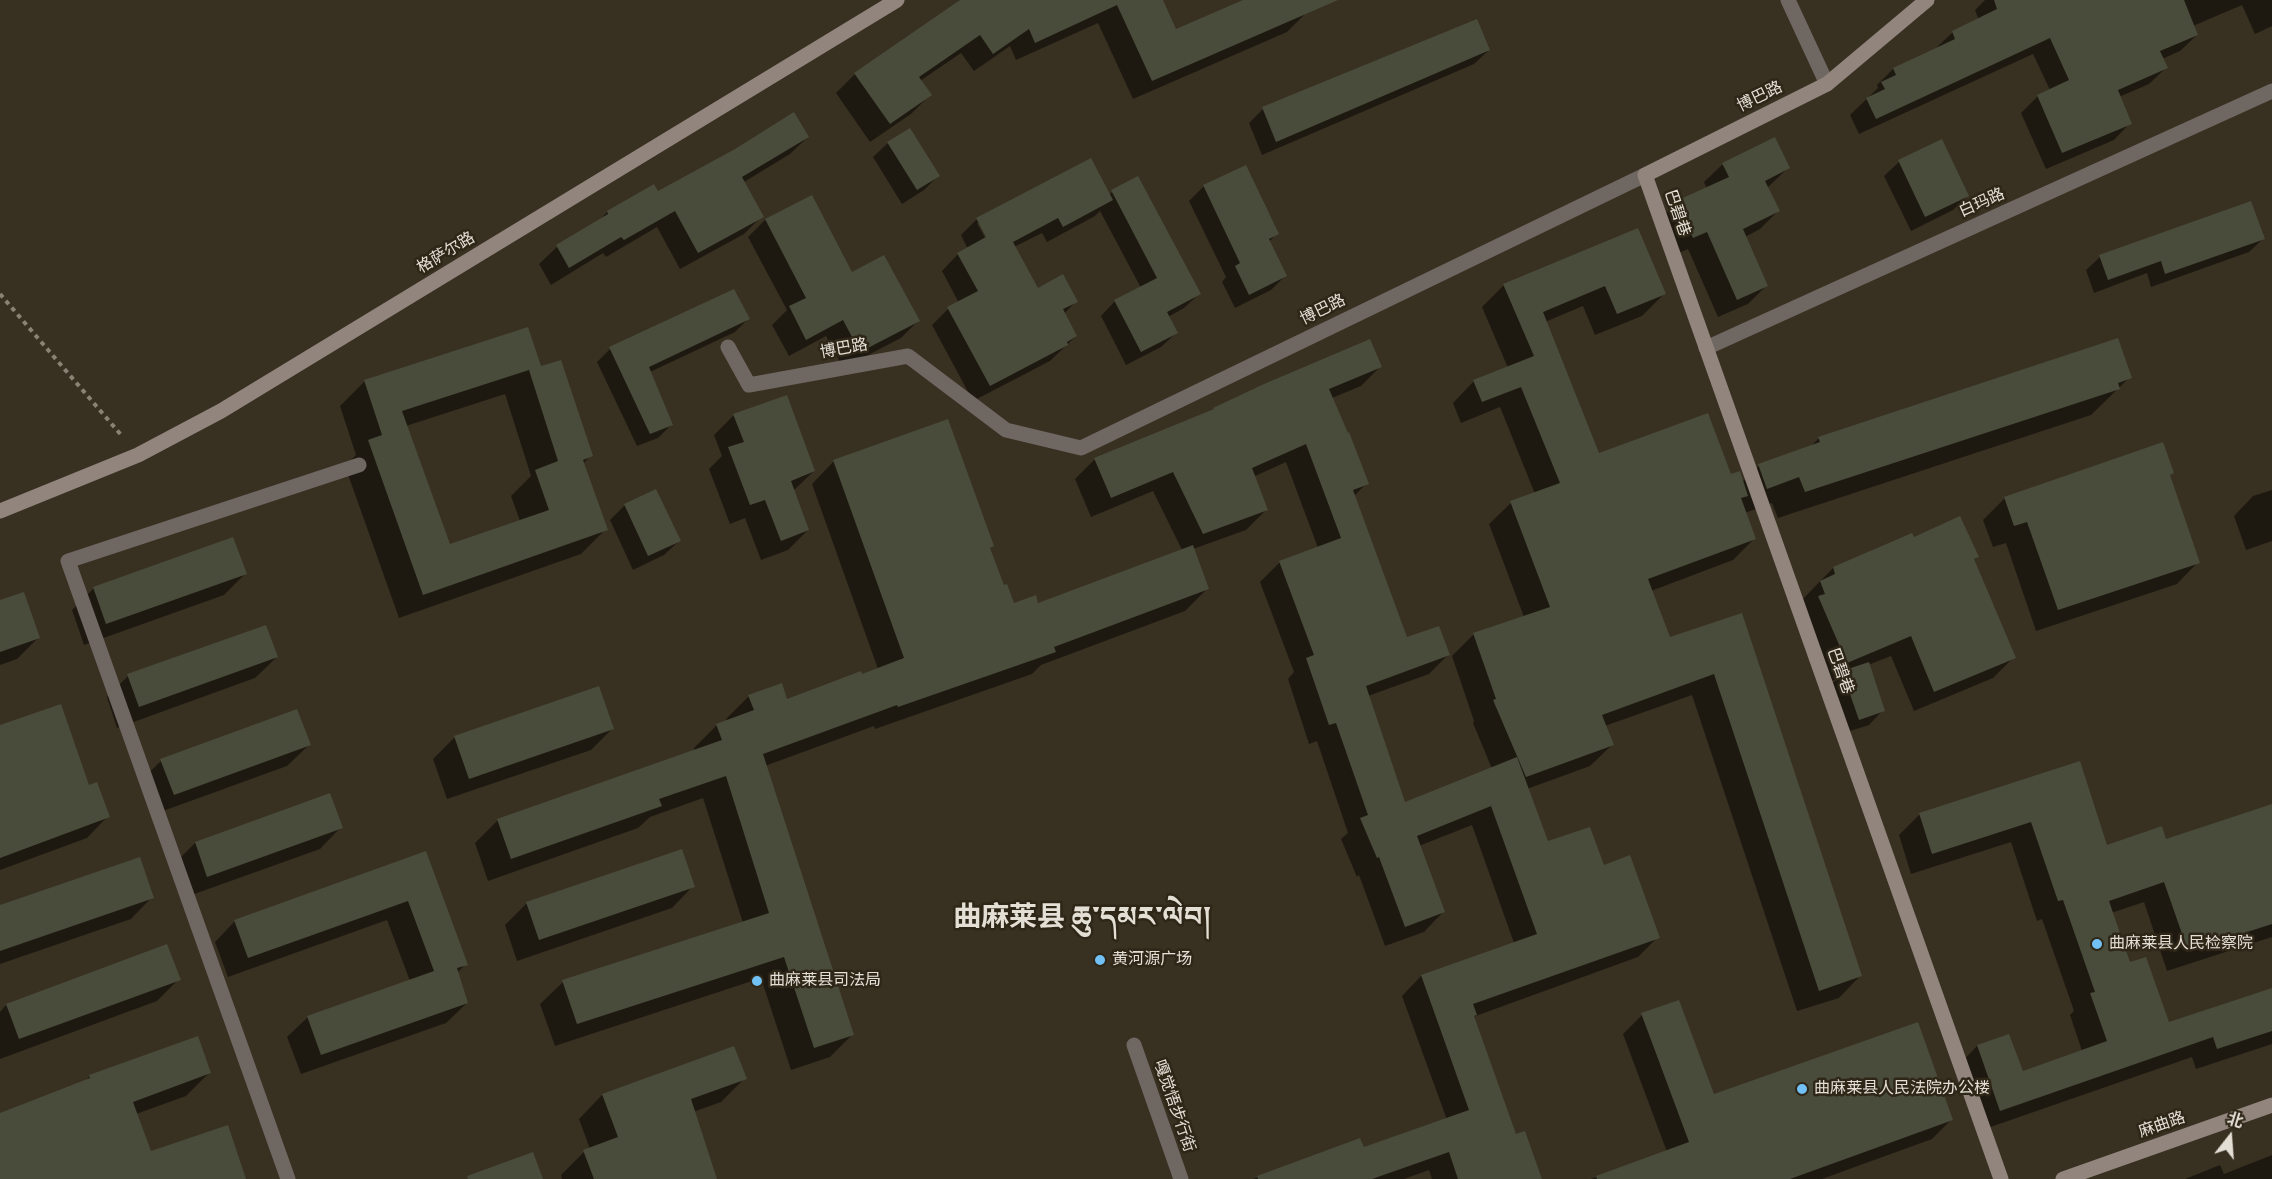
<!DOCTYPE html>
<meta charset="utf-8">
<style>
body{margin:0}
#map{position:relative;width:2272px;height:1179px;overflow:hidden;background:#383021;font-family:"Archivo Narrow","Noto Sans SC",sans-serif}
canvas{display:block}
.north{position:absolute;left:2200px;top:1107px;width:60px;height:60px;-webkit-text-stroke:4px #2e2617;paint-order:stroke;rotate:17deg;font-size:16px;font-weight:700;line-height:24px;text-align:center;color:#e4dfd5}
.north::after{content:'';display:block;margin:auto;width:21px;height:27px;background:#e4dfd5;clip-path:polygon(50% 0,100% 100%,50% 72%,0 100%)}
</style>
<div id="map">
<canvas width="2272" height="1179"></canvas>
<div class="north">北</div>
</div>
<script>
const ctx = document.querySelector('canvas').getContext('2d');
ctx.lineJoin = 'round';
function fill(path, color) { ctx.fillStyle = color; ctx.fill(path, 'evenodd'); }
function stroke(path, color, width, dash) { ctx.strokeStyle = color; ctx.lineWidth = width; ctx.lineCap = dash ? 'butt' : 'round'; ctx.setLineDash(dash || []); ctx.stroke(path); }
function write(font, color, halo, rows, align = 'center') {
  ctx.font = font + ' "Archivo Narrow","Noto Sans SC","Noto Serif Tibetan",sans-serif'; ctx.lineWidth = 5; ctx.setLineDash([]); ctx.textBaseline = 'middle'; ctx.strokeStyle = halo; ctx.fillStyle = color; for (const [text, x, y, turn = 0] of rows) {
    ctx.save(); ctx.translate(x, y); ctx.rotate((+turn || 0) * Math.PI / 180); ctx.textAlign = isNaN(turn) ? turn : align; if (halo) ctx.strokeText(text, 0, 0); ctx.fillText(text, 0, 0); ctx.restore();
  }
}
const shadow = new Path2D(`
 M963,0H1161L1176,31L1247,0H1300L1306,13L1287,32L1133,99L1098,23L1016,60L1010,46L974,71L961,53L920,81L930,95L911,114L870,142L836,93L855,74Z
 M1985,0H2272V26L2255,34L2242,5L2193,26L2197,35L2180,51L2162,59L2166,68L2149,84L2119,97L2130,123L2114,140L2046,169L2021,113L2038,96L2050,90L2033,54L1859,134L1850,115L1878,88L1877,85L1893,69L1936,48L1953,32L1979,20L1975,10Z
 M1489,50L1474,64L1262,155L1249,123L1263,109Z
 M808,137L790,154L744,182L762,216L744,234L680,269L657,227L606,257L603,253L551,285L539,264L557,247L599,221L607,212L653,186L657,193L736,150Z
 M1942,141L1968,195L1953,210L1911,231L1884,176L1899,162Z
 M888,143L938,176L924,190L902,204L873,157Z
 M1723,164L1788,168L1767,188L1778,211L1760,229L1745,237L1767,285L1748,304L1718,317L1688,249L1674,255L1658,221L1677,202L1707,189L1704,182Z
 M1245,167L1277,233L1269,242L1285,276L1271,290L1235,308L1222,282L1226,277L1189,201L1204,186Z
 M1112,192L1199,294L1184,308L1168,317L1176,333L1161,347L1126,365L1101,316L1115,301L1141,288L1100,211L1095,216L1047,242L1042,233L1014,247L1037,290L1076,301L1064,314L1076,336L1050,361L973,401L932,325L948,309L959,303L942,271L958,254L968,249L961,235L977,219L1109,195ZM977,223H980L991,243L989,245Z
 M811,197L852,274L918,321L901,338L843,368L826,336L789,356L772,325L787,310L748,237L765,220Z
 M1637,230L1664,294L1642,316L1595,335L1583,306L1545,322L1599,455L1730,476L1742,482L1759,466L1810,447L1819,438L2130,377L2091,415L1778,518L1772,503L1745,513L1754,539L1733,560L1651,591L1669,639L1741,615L1860,976L1839,998L1797,1011L1692,695L1605,726L1612,745L1590,766L1527,789L1547,843L1603,867L1658,937L1638,957L1473,1017L1515,1136L1541,1179H1432L1429,1170L1404,1179H1253L1360,1140L1363,1149L1447,1120L1402,996L1421,976L1514,943L1472,825L1419,846L1443,912L1424,932L1385,946L1359,875L1357,877L1341,839L1348,833L1317,741L1309,744L1288,679L1294,672L1260,582L1280,562L1318,548L1286,462L1253,477L1266,510L1246,530L1193,549L1207,589L1185,611L1041,665L1032,674L875,729L874,726L765,766L852,1035L830,1057L791,1070L761,978L555,1046L540,1004L563,982L743,923L703,798L650,817L638,828L488,881L475,843L498,820L695,751L694,748L717,725L727,721L726,719L749,696L786,701L878,669L812,484L834,461L988,549L1003,587L1013,605H1037L1182,550L1153,491L1091,517L1075,479L1095,459L1211,412L1214,409L1381,366L1361,386L1332,398L1367,483L1354,496L1406,639L1448,655L1429,674L1368,696L1404,804L1492,769L1473,723L1474,721L1452,656L1473,635L1524,617L1489,524L1511,503L1535,494L1500,407L1461,423L1453,403L1474,381L1508,368L1482,307L1504,285Z
 M2263,239L2249,252L2151,287L2147,273L2094,293L2086,270L2100,257Z
 M748,319L735,332L650,372L671,425L658,438L637,446L597,362L610,349Z
 M540,368L591,455L583,464L606,529L581,554L399,618L345,466L356,455L340,406L365,381ZM505,394L531,476L511,496L520,521L449,546L406,426Z
 M734,415L814,471L793,491L808,530L788,550L761,560L745,518L730,524L709,469L722,456L714,435Z
 M2172,473L2169,476L2198,562L2177,584L2036,631L2006,543L1993,547L1983,520L2005,498Z
 M2272,490V541L2246,550L2234,516L2253,496Z
 M655,491L679,541L664,555L633,570L610,520L624,506Z
 M233,539L245,574L224,595L84,645L72,610L93,589Z
 M1913,539L1977,557L1973,561L2014,657L1993,678L1914,711L1891,656L1868,665L1883,710L1869,725L1844,733L1828,687L1837,679L1827,683L1800,602L1833,568Z
 M0,601L38,638L17,659L0,665Z
 M277,657L255,678L117,728L107,697L128,676Z
 M0,727L88,787L108,816L87,838L0,870Z
 M612,729L591,750L447,799L433,759L455,737Z
 M309,745L287,766L152,815L139,782L161,761Z
 M2079,763L2106,847L2166,840L2272,805V937L2167,971L2144,902L2111,913L2129,964L2168,1024L2272,990V1044L2196,1069L2192,1057L1979,1131L1957,1067L1977,1046L2022,1072L2082,1051L2070,1015L2074,1011L2042,919L2037,921L2011,842L1911,874L1899,835L1920,814Z
 M341,827L320,849L186,897L174,864L195,843Z
 M681,851L693,886L672,908L517,961L505,925L526,904Z
 M425,853L466,964L457,973L467,1003L446,1023L301,1074L287,1037L308,1017L410,981L387,920L228,977L215,942L235,921Z
 M152,897L131,919L0,964V907Z
 M179,979L157,1001L0,1059V1012L6,1005Z
 M1642,1015L1714,1096L1951,1120L1932,1139L1822,1179H1591L1667,1152L1623,1034Z
 M197,1037L210,1072L186,1096L136,1114L151,1153L244,1179H0V1115L84,1082L89,1077Z
 M745,1078L721,1102L693,1112L715,1179H562L561,1175L584,1152L590,1149L579,1119L602,1095Z
 M2272,1155V1179H2185L2220,1165L2224,1174Z`);
const building = new Path2D(`
 M960,0H1163L1176,29L1243,0H1338L1152,81L1117,5L1035,43L1029,29L993,54L980,35L919,77L932,95L890,124L854,73Z
 M1994,0H2184L2198,35L2160,51L2168,68L2118,90L2132,124L2062,153L2037,95L2069,80L2050,38L1876,119L1866,98L1885,89L1881,82L1896,75L1893,68L1955,39L1952,31L1997,9Z
 M1477,19L1490,50L1276,142L1262,107Z
 M794,112L809,137L742,177L764,217L698,253L675,211L624,240L621,237L569,268L556,245L608,214L607,211L654,184L658,191L735,149Z
 M910,128L940,176L917,190L887,142Z
 M1775,137L1790,168L1765,181L1780,211L1743,229L1768,286L1737,300L1707,232L1693,238L1676,201L1729,177L1722,163Z
 M1942,139L1969,196L1925,217L1898,160Z
 M1091,158L1113,200L1063,227L1058,218L1013,242L1038,288L1063,274L1078,302L1063,309L1077,336L1067,342L1068,345L990,386L947,307L978,291L957,253L986,237L976,218Z
 M1246,165L1279,234L1269,239L1287,276L1249,295L1235,266L1240,263L1203,185Z
 M1138,176L1201,294L1167,312L1178,333L1141,352L1114,300L1157,278L1111,190Z
 M812,195L852,272L884,255L920,321L860,352L843,320L806,340L789,306L806,298L765,219Z
 M2251,201L2265,239L2165,274L2161,261L2108,280L2099,255Z
 M1638,228L1666,294L1617,314L1605,286L1543,312L1599,453L1708,413L1731,474L1740,471L1748,496L1741,498L1756,539L1648,579L1670,637L1742,613L1862,976L1819,991L1714,674L1602,715L1614,745L1526,777L1493,700L1496,699L1473,633L1550,607L1510,501L1560,483L1521,387L1482,402L1473,380L1534,356L1503,284Z
 M734,289L750,319L649,367L673,425L650,434L609,347Z
 M528,327L541,366L561,360L593,456L583,460L608,530L423,595L368,440L382,435L364,380ZM529,370L558,461L535,470L549,510L450,544L402,411Z
 M2118,338L2132,378L2118,383L2120,389L1805,492L1799,477L1767,489L1758,464L1820,442L1818,437Z
 M1370,339L1382,367L1329,389L1348,433L1349,432L1369,484L1353,490L1407,637L1439,626L1450,655L1366,686L1405,802L1517,757L1548,841L1590,827L1604,865L1630,855L1660,938L1473,1004L1477,1015L1474,1016L1516,1134L1525,1131L1542,1179H1458L1449,1152L1372,1179H1258L1257,1176L1360,1138L1364,1147L1469,1110L1421,975L1537,934L1491,806L1417,836L1445,912L1405,927L1379,857L1377,858L1360,818L1368,815L1336,723L1329,725L1306,658L1314,655L1279,561L1341,538L1306,444L1252,468L1268,510L1203,534L1173,472L1111,498L1094,458L1214,409L1213,408L1264,384Z
 M787,395L815,471L791,481L809,530L781,541L765,500L750,505L728,447L744,442L733,414Z
 M948,419L994,546L990,548L1004,585L1007,584L1014,603L1036,595L1038,603L1193,545L1209,589L1054,647L1056,652L898,707L897,705L763,754L854,1035L814,1048L784,957L577,1024L562,980L769,913L726,776L659,799L662,806L511,859L497,819L722,740L716,724L754,710L748,695L782,683L787,699L861,671L862,674L904,658L833,460Z
 M2163,442L2174,473L2170,475L2200,563L2058,610L2027,522L2014,526L2004,497Z
 M656,489L681,541L648,556L624,504Z
 M1960,516L1979,557L1974,559L2016,658L1934,692L1911,636L1847,663L1818,596L1825,594L1820,581L1835,574L1833,567L1912,533L1914,537Z
 M233,537L247,574L106,624L93,587Z
 M24,592L40,638L0,652V600Z
 M266,625L278,657L139,707L127,674Z
 M1869,662L1885,711L1859,720L1842,671Z
 M599,686L614,729L469,779L454,736Z
 M61,704L89,785L97,782L110,817L0,858V725Z
 M297,709L311,745L174,795L160,759Z
 M2080,761L2107,845L2162,826L2166,839L2272,804V924L2188,951L2164,882L2109,901L2130,962L2146,957L2169,1022L2272,988V1031L2217,1049L2213,1037L2000,1111L1977,1045L2009,1034L2023,1071L2107,1041L2090,993L2095,992L2063,900L2058,901L2031,822L1932,854L1919,813Z
 M330,793L343,828L207,877L195,842Z
 M682,849L695,887L539,940L526,902Z
 M426,851L468,965L457,968L468,1003L321,1055L307,1016L434,971L408,901L248,958L234,920Z
 M140,857L154,898L0,951V905Z
 M167,944L181,980L19,1039L6,1004Z
 M1679,1000L1714,1094L1918,1022L1953,1120L1790,1179H1597L1596,1176L1689,1142L1641,1013Z
 M198,1036L211,1073L133,1102L151,1151L228,1125L246,1179H0V1113L90,1078L89,1075Z
 M734,1046L747,1079L691,1099L717,1179H594L583,1150L618,1137L602,1094Z
 M533,1152L543,1179H468L467,1176Z`);
const path = new Path2D(`
 M0,294L122,436`);
const street = new Path2D(`
 M1788,0L1827,84
 M728,347L749,385L908,356L1006,430L1081,448L1645,175
 M1706,348L2272,91
 M1134,1045L1181,1179
 M288,1179L68,561L359,465`);
const secondary = new Path2D(`
 M1927,0L1827,84L1645,175L2001,1179
 M0,511L138,455L221,411L897,0
 M2063,1179L2272,1105`);
const markers = [
 [2097,944,6,"#71c1f5"],
 [1100,960,6,"#71c1f5"],
 [757,981,6,"#71c1f5"],
 [1802,1089,6,"#71c1f5"]
];
const streetNames = [
 ["博巴路",1760,97,-26],
 ["白玛路",1982,203,-24],
 ["巴碧巷",1677,213,71],
 ["格萨尔路",446,253,-31],
 ["博巴路",1323,310,-26],
 ["博巴路",844,349,-10],
 ["巴碧巷",1840,671,70],
 ["嘎觉悟步行街",1174,1106,71],
 ["麻曲路",2162,1125,-19]
];
const poiNames = [
 ["曲麻莱县人民检察院",2109,944],
 ["黄河源广场",1112,960],
 ["曲麻莱县司法局",769,981],
 ["曲麻莱县人民法院办公楼",1814,1089]
];
const townNames = [
 ["曲麻莱县 ཆུ་དམར་ལེབ།",1082,918]
];
fill(shadow, '#0007');
fill(building, '#4a4c3b');
stroke(path, '#898376', 4, [4.5, 4.5]);
stroke(street, '#6f6762', 15);
stroke(secondary, '#92857d', 15);
for (const [x, y, r, color] of markers) { const dot = new Path2D(); dot.arc(x, y, r, 0, 2 * Math.PI); ctx.fillStyle = color; ctx.fill(dot); stroke(dot, '#2e2617', 2); }
write('16px', '#e4dfd5', '#2e2617', streetNames);
write('16px', '#e4dfd5', '#2e2617', poiNames, 'left');
write('bold 28px', '#e4dfd5', '#2e2617', townNames);
</script>
